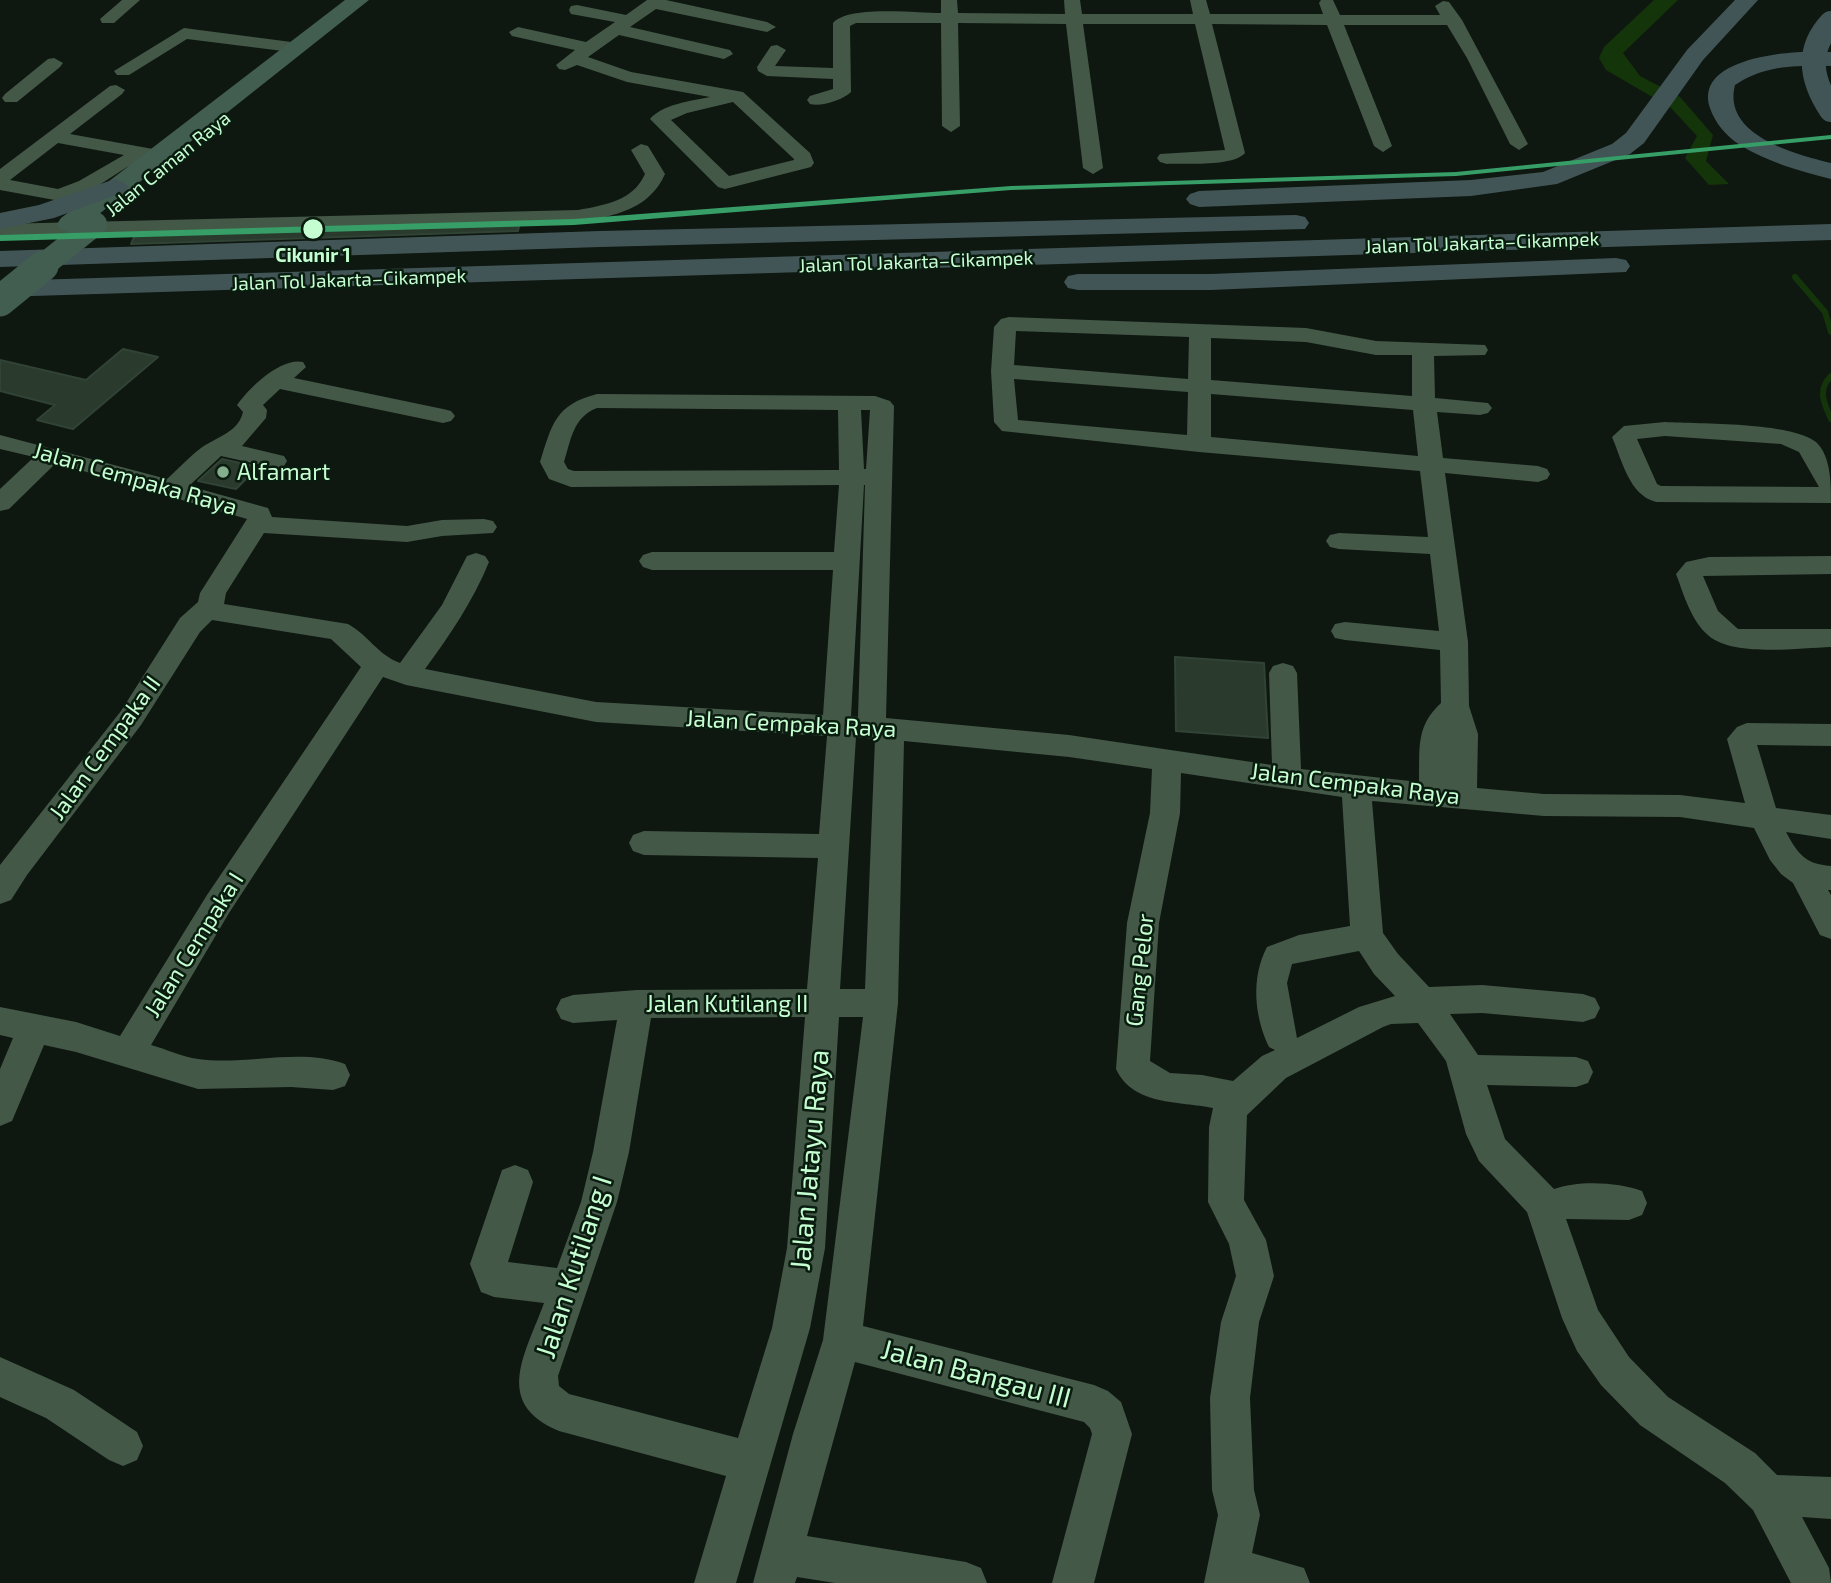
<!DOCTYPE html>
<meta charset="utf-8">
<style>
body{margin:0}
canvas{display:block;background:#0e1710}
</style>
<canvas width="1831" height="1583"></canvas>
<script>
const ctx = document.querySelector('canvas').getContext('2d');
ctx.lineJoin = 'round';
function fill(path, color) { ctx.fillStyle = color; ctx.fill(path, 'evenodd'); }
function stroke(path, color, width, dash) { ctx.strokeStyle = color; ctx.lineWidth = width; ctx.lineCap = dash ? 'butt' : 'round'; ctx.setLineDash(dash || []); ctx.stroke(path); }
function write(font, color, halo, rows, align = 'center') {
  ctx.font = font + ' "Exo 2",sans-serif'; ctx.lineWidth = 5; ctx.setLineDash([]); ctx.textBaseline = 'middle'; ctx.strokeStyle = halo; ctx.fillStyle = color; for (const [text, x, y, turn = 0] of rows) {
    ctx.save(); ctx.translate(x, y); ctx.rotate((+turn || 0) * Math.PI / 180); ctx.textAlign = isNaN(turn) ? turn : align; if (halo) ctx.strokeText(text, 0, 0); ctx.fillText(text, 0, 0); ctx.restore();
  }
}
const water = new Path2D(`
 M1654,0H1678L1623,53L1640,76L1680,97L1713,135L1706,161L1729,184L1709,185L1685,158L1697,136L1671,108L1606,70L1599,58L1604,47Z`);
const stream = new Path2D(`
 M1795,277L1825,312L1831,332
 M1831,376C1817,390 1824,403 1831,419`);
const building = new Path2D(`
 M519,226L518,231L131,244L135,235Z
 M123,349L158,357L73,429L37,420L55,405L0,391V360L86,380Z
 M222,459L258,467L236,489L198,481Z
 M1175,657L1264,663L1268,738L1176,731Z`);
const minor = new Path2D(`
 M122,0H140L114,23H102L100,19Z
 M647,0H666L767,22L776,27L767,32L656,9L630,27L730,50L733,54L724,59L619,35L588,57L631,72L743,92L810,153L814,163L811,167L725,189L718,187L650,119C663,104 691,101 710,97L627,82L577,65L565,70L559,69L556,65L575,50L512,36L509,32L518,27L586,42L615,22L571,14L569,10L571,6L577,5L626,15ZM733,102L794,159V160L729,176L671,120L687,113Z
 M941,0H957L958,13L1065,14L1064,0H1080L1082,14H1193L1190,0H1206L1210,14H1323L1319,3L1321,0H1333L1340,15H1440L1435,6L1443,1L1449,2L1462,20L1528,144L1519,150L1510,144L1467,58L1447,25H1344L1392,146L1383,152L1374,146L1327,25L1212,24L1245,153C1233,167 1186,163 1167,164L1160,162L1157,158L1160,154L1225,150L1195,24H1083L1103,168L1093,174L1083,168L1066,24L958,23L960,126L951,132L942,126L941,23H856L850,26L851,92C843,100 821,107 810,104L807,100L810,96L833,89V79L767,76L758,71L757,67L771,46L777,45L786,50L775,66L833,68V23C848,5 917,13 941,13Z
 M184,28L299,43L308,48L299,53L187,39L129,75H117L114,71Z
 M54,58L63,63L60,67L17,102H5L2,98L5,94L48,59Z
 M116,85L125,90L122,94L70,134L153,149L156,153L153,157L127,167L93,189L60,201L0,190V169L110,86ZM58,143L124,155L79,181L58,189L10,180Z
 M641,144L648,146L665,174C649,210 614,216 578,222L0,236V224L578,210C605,205 633,201 645,174L631,150Z
 M1009,317L1306,328L1376,341L1485,345L1488,350L1485,355L1434,356L1435,398L1488,403L1492,408L1488,413L1480,415L1437,412L1443,458L1538,466L1547,469L1550,474L1547,479L1538,482L1445,473L1468,642L1469,706L1478,734L1477,788L1544,794L1680,795L1745,803L1727,739L1737,727L1747,723L1831,724V746L1757,745L1776,808L1831,815V839L1786,832C1798,854 1805,864 1831,866V890H1828L1831,895V939L1820,935L1793,883L1781,874L1770,860L1754,828L1680,817L1544,816L1372,801L1383,933L1398,954L1429,987L1482,985L1583,994L1595,998L1600,1008L1595,1018L1583,1022L1482,1013L1450,1014L1478,1055L1576,1057L1588,1061L1593,1072L1588,1083L1576,1087L1487,1085L1505,1139L1554,1189C1578,1180 1619,1182 1642,1191L1647,1203L1642,1215L1629,1220L1566,1219L1598,1310L1629,1357L1668,1397L1755,1453L1777,1475L1831,1477V1519L1802,1517L1829,1568L1831,1583H1791L1753,1510L1725,1483L1640,1425L1601,1385L1577,1351L1562,1318L1527,1212L1479,1161L1466,1134L1446,1061L1418,1023L1391,1024L1383,1027L1286,1078L1247,1115L1244,1200L1266,1240L1274,1276L1259,1322L1250,1398L1254,1490L1260,1515L1252,1553L1304,1568L1310,1583H1204L1218,1515L1212,1490L1210,1398L1221,1322L1236,1276L1229,1244L1208,1202L1209,1127L1213,1108C1180,1101 1133,1106 1116,1069L1127,923L1150,813L1152,769L1069,757L904,741L898,1003L863,1326L1094,1385L1108,1391L1121,1402L1132,1434L1094,1583H1052L1092,1434L1090,1428L1084,1422L855,1362L807,1536L966,1562L981,1568L987,1583H835L797,1577L795,1583H753L793,1434L823,1340L863,1017H839L825,1248L810,1328L736,1583H694L726,1476L559,1431C492,1403 526,1353 544,1303L494,1297L481,1292L470,1264L502,1170L515,1165L528,1170L533,1182L508,1262L557,1268L581,1202L593,1152L617,1020L573,1023L561,1019L556,1009L561,999L573,995L637,990L807,989L818,858L644,855L633,851L629,843L633,835L644,831L819,834L827,736L596,722L406,685L383,677L229,913L151,1045C166,1049 182,1057 198,1059C246,1066 298,1047 345,1064L350,1075L345,1086L333,1090L291,1087L198,1089L76,1052L44,1045L12,1121L0,1126V1069L13,1038L0,1035V1007L76,1022L120,1036L207,895L361,667L331,639L212,620L200,632L141,725L27,875L11,900L0,904V865L121,711L180,618L198,602L200,593L247,519L56,463L9,509L0,511V489L34,457L0,449V435L167,479C178,469 189,457 201,448C216,437 238,433 243,412L237,405C249,388 281,357 303,362L306,367L294,378L443,409L451,411L455,416L451,421L443,423L280,389L263,405L267,410L266,418L242,446L284,456L287,461L284,466L275,468L221,456L189,486L268,508L272,517L407,526L442,520L484,519L493,521L497,527L493,533L442,536L407,542L264,533L226,593L224,604L348,624C368,635 378,655 400,663L442,605L467,556L476,553L485,556L489,562C473,601 450,635 425,669L596,702L823,715L833,570H652L643,567L639,561L643,555L652,552H834L839,485L571,487L549,479L540,462C552,424 555,405 597,394L875,396L890,401L894,406L886,718L1069,735L1272,765L1269,673L1273,666L1283,663L1293,666L1297,673L1301,769L1419,782C1420,749 1415,727 1441,703L1440,650L1345,640L1335,638L1331,631L1335,624L1345,622L1439,631L1430,554L1339,549L1330,547L1326,541L1330,535L1339,533L1428,537L1420,471L1199,452L1002,431L994,422L991,371L994,327L1001,319ZM1016,331L1189,337L1188,379L1014,365ZM1211,338L1306,342L1376,355H1412V396L1211,380ZM1014,379L1188,392L1187,435L1018,420ZM1211,394L1413,410L1418,456L1211,437ZM597,408L838,410L839,470L574,471L568,469L564,462C571,440 573,417 597,408ZM861,410H870L866,469H864ZM864,485H865L858,717L851,716ZM856,737L875,739L865,989H840ZM1181,773L1342,797L1350,926L1299,935L1267,947C1251,977 1254,1016 1269,1047L1275,1050L1262,1056L1233,1081L1202,1075L1170,1073L1150,1061L1159,923L1180,813ZM1359,951L1374,974L1395,996L1359,1007L1297,1038L1287,983L1292,964ZM805,1017L787,1248L772,1328L738,1438L569,1394L559,1386L558,1376L617,1202L629,1152L651,1018Z
 M1665,422C1699,424 1791,422 1816,442C1831,456 1831,483 1831,503L1656,502C1629,495 1622,460 1612,437L1624,426ZM1665,436L1781,444L1799,452L1819,487L1661,486L1657,484L1637,439Z
 M1831,556V574L1703,576L1718,611L1738,629H1831V647C1799,648 1734,657 1709,636C1691,621 1684,595 1676,574L1686,562L1709,557Z
 M0,1357L74,1390L137,1432L143,1446L137,1460L123,1466L109,1460L46,1418L0,1397Z`);
const major = new Path2D(`
 M345,0H369L79,230L70,232L61,230L57,224L61,218Z`);
const highway = new Path2D(`
 M1735,0H1758L1703,60L1644,143L1630,154L1557,184L1471,196L1199,207L1190,204L1186,199L1190,194L1199,191L1471,180L1543,172L1612,144L1626,133L1687,50Z
 M1803,52H1831V66C1797,65 1764,65 1735,85C1722,135 1794,154 1831,163V179C1800,171 1767,162 1740,145C1726,136 1715,123 1710,108C1695,62 1774,53 1803,52Z
 M115,179L124,182L128,187L124,192L54,218L0,229V213L39,205Z
 M1296,215L1305,217L1309,223L1305,229L600,247L0,267V251L600,231Z
 M1831,224V240L0,297V281Z
 M1616,258L1626,260L1630,266L1626,272L1211,290H1078L1068,288L1064,282L1068,276L1078,274H1211Z`);
const majorBridgeFar1 = new Path2D(`
 M40,268L95,224`);
const majorBridge = new Path2D(`
 M0,301L43,266`);
const highwayBridge = new Path2D(`
 M1831,23C1805,51 1811,80 1831,110`);
const rail1 = new Path2D(`
 M1831,135V139L1456,176L1011,190L574,225L0,241V235L574,219L1011,186L1456,172Z`);
const markers = [
 [313,229,11,"#c5ffd1"],
 [223,472,7,"#85ae8d"]
];
const farStreetnames = [
 ["Jalan Caman Raya",168,164,-39],
 ["Jalan Tol Jakarta–Cikampek",1482,243,-2],
 ["Jalan Tol Jakarta–Cikampek",916,262,-2],
 ["Jalan Tol Jakarta–Cikampek",349,280,-2]
];
const farStopnames = [
 ["Cikunir 1",313,256]
];
const poiNames = [
 ["Alfamart",237,472]
];
const streetNames = [
 ["Jalan Cempaka Raya",135,479,16],
 ["Jalan Cempaka Raya",791,724,3],
 ["Jalan Cempaka II",105,748,-54],
 ["Jalan Cempaka Raya",1355,784,7],
 ["Jalan Cempaka I",194,945,-58],
 ["Gang Pelor",1140,970,-84],
 ["Jalan Kutilang II",727,1004]
];
const nearStreetnames = [
 ["Jalan Jatayu Raya",810,1160,-85],
 ["Jalan Kutilang I",574,1267,-72],
 ["Jalan Bangau III",976,1374,15]
];
fill(water, '#143409');
stroke(stream, '#143409', 6);
fill(building, '#2a3b2e');
stroke(building, '#304335', 2);
fill(minor, '#435846');
fill(major, '#425e50');
fill(highway, '#415556');
stroke(majorBridgeFar1, '#425e50', 24);
stroke(majorBridge, '#425e50', 31);
stroke(highwayBridge, '#415556', 24);
fill(rail1, '#369e66');
for (const [x, y, r, color] of markers) { const dot = new Path2D(); dot.arc(x, y, r, 0, 2 * Math.PI); ctx.fillStyle = color; ctx.fill(dot); stroke(dot, '#0a1b0f', 2.5); }
write('19px', '#c5ffd1', '#0a1b0f', farStreetnames);
write('bold 19px', '#c5ffd1', '#0a1b0f', farStopnames);
write('23px', '#c5ffd1', '#0a1b0f', poiNames, 'left');
write('23px', '#c5ffd1', '#0a1b0f', streetNames);
write('28px', '#c5ffd1', '#0a1b0f', nearStreetnames);
</script>
